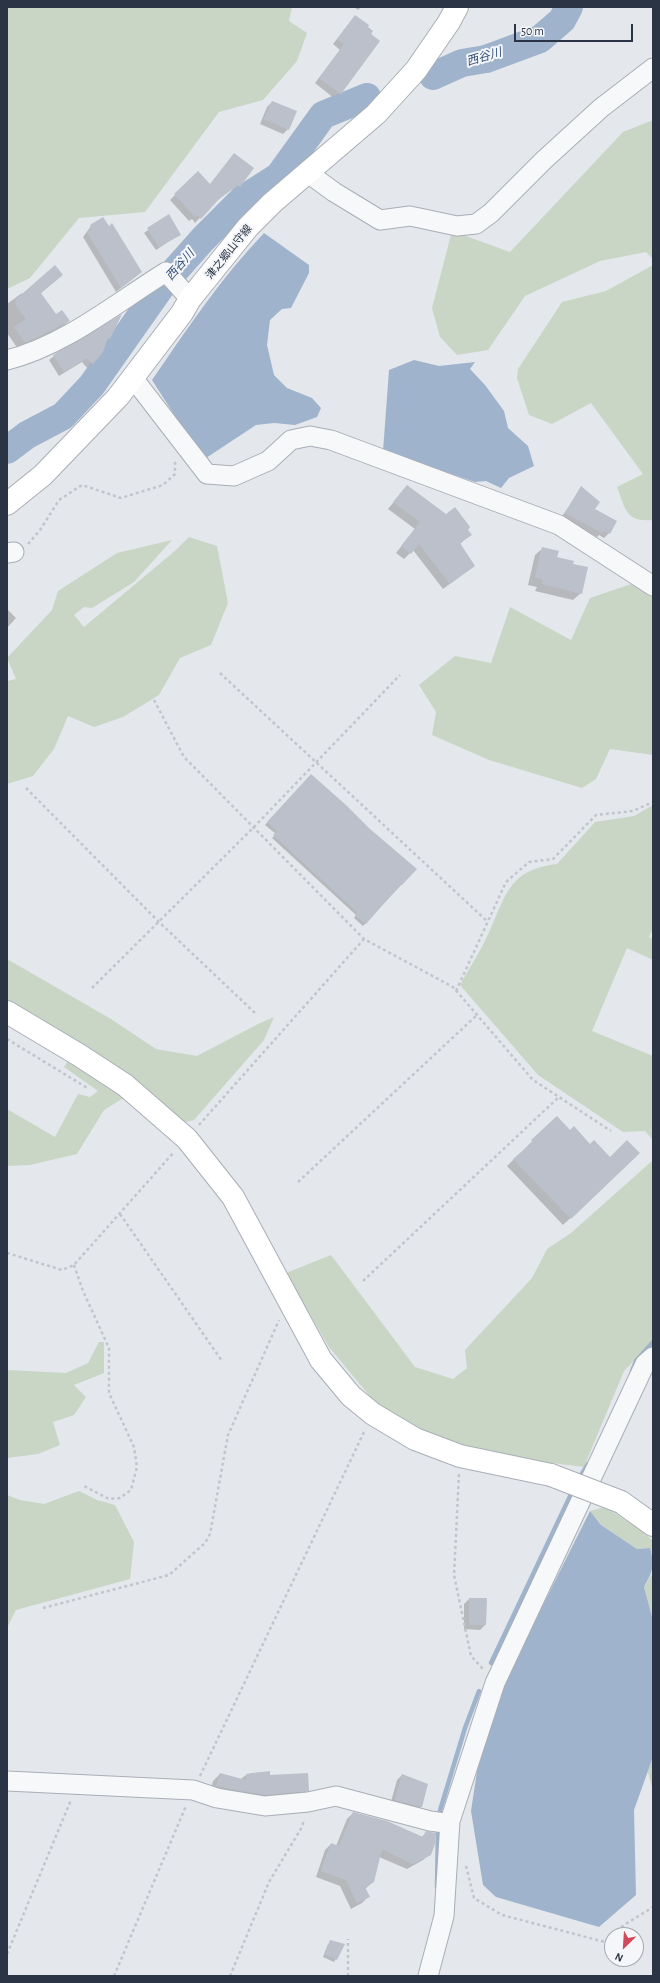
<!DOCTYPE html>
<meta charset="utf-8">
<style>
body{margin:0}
#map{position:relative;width:660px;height:1983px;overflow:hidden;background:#e4e7ec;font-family:"Alegreya Sans",sans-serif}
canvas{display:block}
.frame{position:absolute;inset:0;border:8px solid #2b3445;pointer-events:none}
.north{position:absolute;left:604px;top:1927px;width:40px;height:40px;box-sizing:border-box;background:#f4f6f9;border:1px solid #a4a8b1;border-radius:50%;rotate:205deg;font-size:11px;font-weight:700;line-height:16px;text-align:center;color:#2b3445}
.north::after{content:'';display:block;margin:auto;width:14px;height:18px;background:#d1495b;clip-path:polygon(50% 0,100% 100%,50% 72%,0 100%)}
.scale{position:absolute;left:514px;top:24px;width:119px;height:18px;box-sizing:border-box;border:2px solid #2b3445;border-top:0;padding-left:5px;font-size:12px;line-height:14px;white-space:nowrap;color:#2b3445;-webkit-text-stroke:3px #f4f6f9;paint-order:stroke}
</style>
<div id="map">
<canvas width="660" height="1983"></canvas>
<div class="frame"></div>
<div class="north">N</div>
<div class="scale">50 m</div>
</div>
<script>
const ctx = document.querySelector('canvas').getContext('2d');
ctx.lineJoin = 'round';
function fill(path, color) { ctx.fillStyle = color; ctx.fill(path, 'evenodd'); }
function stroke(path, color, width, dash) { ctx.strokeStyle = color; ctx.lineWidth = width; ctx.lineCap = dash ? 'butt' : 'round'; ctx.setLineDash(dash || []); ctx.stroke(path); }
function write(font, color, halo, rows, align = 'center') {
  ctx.font = font + ' "Alegreya Sans","Noto Sans JP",sans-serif'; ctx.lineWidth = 4; ctx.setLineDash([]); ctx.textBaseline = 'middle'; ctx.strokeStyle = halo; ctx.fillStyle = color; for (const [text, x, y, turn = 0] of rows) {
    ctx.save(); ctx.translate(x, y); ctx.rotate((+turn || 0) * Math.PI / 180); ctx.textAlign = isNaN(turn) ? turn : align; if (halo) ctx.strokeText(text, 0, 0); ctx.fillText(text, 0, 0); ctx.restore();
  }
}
const green = new Path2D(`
 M7,7H292L289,21L307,33L297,61L263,100L219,112L145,212L79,218L30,278L7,289Z
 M653,120V259L646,252L600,261L525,296L488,350L457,355L440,337L432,308L452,231L510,252L623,132Z
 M653,265V520C625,522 626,510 617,487L643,474L591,403L552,424L529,415L517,378L518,369L562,302L606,291Z
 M189,537L217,546L228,603L211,645L180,658L159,695L123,717L94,727L68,716L54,749L33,776L7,784V681L16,679L7,658L52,610L58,591L117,553L172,540L134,582L92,608L84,607L74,615L84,627L176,550Z
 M634,583L653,593V755L610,749L596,779L582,788L489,760L432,735L436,712L419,685L455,656L491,663L510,607L571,640L590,598Z
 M653,805V928L649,937L653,940V960L627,948L592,1031L653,1056V1140L645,1131L623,1132L538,1075L460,985C470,967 482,949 490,930C507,892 510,870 557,864L595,822L634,816Z
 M7,959L111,1019L156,1049L197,1056L258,1024L274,1017L264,1040L194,1120L185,1122L115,1065L7,1001Z
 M68,1061L125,1097L104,1110L77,1154L30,1165L7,1166V1109L55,1137L78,1094L90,1097L98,1091L64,1067Z
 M653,1160V1341L624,1371L584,1467L535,1461L464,1447L421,1430L377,1405L329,1347L286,1273L331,1255L415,1367L453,1379L467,1368L465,1350L532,1278L547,1249L571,1233Z
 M99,1342H104V1373L74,1385L86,1397L74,1415L53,1422L60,1445L38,1454L7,1458V1370L66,1373L88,1363Z
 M79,1491L97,1500L115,1505L134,1542L130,1579L16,1610L7,1628V1495L20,1500L44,1504Z
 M605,1507L641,1530L653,1541V1559L650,1548L637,1549L601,1525L590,1511Z
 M653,1572V1620L644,1587Z
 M653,1757V1791L648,1772Z`);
const water = new Path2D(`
 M264,233L309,265V273L291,308L282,309L270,320L267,345L274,375L287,388L312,398L321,408L317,417L295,425L274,423L256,425L203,460L152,380C187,329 221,278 264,233Z
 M414,360L439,366L475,362L470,369L485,385L504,411L508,428L528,446L534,466L509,478L501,488L486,481L475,482L383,451L389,370Z
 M590,1511L601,1525L637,1549L650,1548C655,1566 653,1571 644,1587L653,1620V1757L634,1810L636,1895L599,1927L496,1897L483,1885L471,1811L479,1758L504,1683Z`);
const shadow = new Path2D(`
 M354,7H361L358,10Z
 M355,16L366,27L370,34L379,41L335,99L315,83L340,50L333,44Z
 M272,102L288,129L283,134L260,124L267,107Z
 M253,169L234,191L232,189L214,203L195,223L192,219L189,221L170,200L198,172L209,185Z
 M169,215L180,234L156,250L144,233Z
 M91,226L136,276L116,292L83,237Z
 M55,281L40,294L56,315L69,321L62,327L18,349L7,333V304L22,293V295Z
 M120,317L103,352L87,368L82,362L59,376L49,360L54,356Z
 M407,486L470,535L460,544L474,566L443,589L413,550L404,559L396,553L415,529L388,509Z
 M581,488L609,533L604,538L599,535L597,537L561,518Z
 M543,548L556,558L572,565L581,593L573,600L535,591L537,587L528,585L535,555Z
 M7,609L16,618L7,628Z
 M311,775L369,830L416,869L363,926L354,918L356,915L272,838L276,834L265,825Z
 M557,1117L570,1131L610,1158L632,1160L563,1225L507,1166Z
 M469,1599L485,1625L480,1630L464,1629V1604Z
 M269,1772V1776L308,1790L301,1797L258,1802L210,1793L213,1781L220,1774L241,1779L246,1775L252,1773Z
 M402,1775L427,1784L421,1807L416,1812L390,1805L397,1780Z
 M353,1813L421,1838L426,1832L430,1854L423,1860L407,1869L379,1857L373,1882L365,1889L368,1897L362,1903L351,1909L340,1886L316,1877L325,1850L331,1844L336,1846L347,1819Z
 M328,1944L336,1959L334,1962L323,1957Z`);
const stream = new Path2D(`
 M632,1371L636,1361L653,1342
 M578,1480L588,1464
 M491,1663L573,1490
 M438,1817L465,1728L479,1691
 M437,1887L438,1826`);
const river = new Path2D(`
 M433,76L462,63L486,59L540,39L562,20L569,7
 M7,450L27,435L63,416L92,385L163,284L203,239L243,199L279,176L323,115L367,97`);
const building = new Path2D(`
 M355,15L369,25L368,27L373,31L371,34L380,41L341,94L319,78L344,44L337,39Z
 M272,101L297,111L289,130L264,119Z
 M234,153L254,168L240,187L238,185L219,199L201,219L197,215L195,217L174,194L198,171L210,184Z
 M169,214L181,235L159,247L147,228Z
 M103,217L109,226L112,223L142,272L121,288L87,232L92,229L90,225Z
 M55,265L63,275L41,293L56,314L62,310L70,321L25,343L14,327L26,319L14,303L16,302L15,300Z
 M122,314L110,339L108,338L103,352L93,364L87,358L64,372L53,355Z
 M407,485L446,514L455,507L470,527L468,530L472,535L460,543L475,566L450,584L419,544L411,554L401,546L420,522L393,502Z
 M581,486L600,502L595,509L617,521L610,534L604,531L602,533L565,513Z
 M542,547L559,551L557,557L574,561L573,564L588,567L582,594L542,584L543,580L535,577Z
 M311,774L346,805L370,829L417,869L402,885L401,884L366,924L355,915L357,912L273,835L277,831L267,822Z
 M557,1116L570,1130L574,1126L590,1144L594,1140L610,1157L627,1140L640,1153L571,1219L513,1159L533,1142L531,1140Z
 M469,1598H487L486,1625H469Z
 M270,1771V1775L308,1773L309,1791L265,1795L216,1786L220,1773L246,1780V1774Z
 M402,1774L428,1784L422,1807L395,1800Z
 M353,1812L387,1821L423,1837L426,1831L436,1833L435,1844L431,1855L413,1864L382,1849L374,1882L365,1887L370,1897L357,1903L346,1880L321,1871L331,1843L339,1846Z
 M330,1940L345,1944L337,1960L324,1954Z`);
const path = new Path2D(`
 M28,544L40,530L59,500L82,485L121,498L163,485L175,474V460
 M220,673L488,922
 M154,700L184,757L364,939L453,987L533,1080L611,1131
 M26,788L159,922L255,1013
 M92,988L254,827L400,675
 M456,991L506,882L529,862L553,859L596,815L633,811L653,802
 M7,1039L89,1089
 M199,1125L364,939
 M298,1182L477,1015
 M120,1214L222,1361
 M7,1253L62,1270L74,1265L174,1152
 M74,1265L83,1291L109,1348V1393L134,1447L137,1467L131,1490L120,1498L109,1499L84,1486
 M363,1281L560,1096
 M459,1474L454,1575L471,1656L483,1669
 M43,1608L169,1575L205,1543L210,1534L228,1435L279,1320
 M200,1776L365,1430
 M466,1866L474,1898L502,1915L605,1942L612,1935
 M612,1935L624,1925L653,1907
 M7,1954L71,1800
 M114,1976L186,1806
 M230,1976L269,1882L302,1827L304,1819
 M348,1976V1939`);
const street = new Path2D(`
 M308,173L334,192L380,220L410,216L457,226L476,224L491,213L544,160L601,108L653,68
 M7,360C64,346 116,303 166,272L190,299
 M133,378L207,474L234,476L268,461L291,440L310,436L331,440L559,525L653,586
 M7,553L14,552
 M7,1781L193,1790L217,1798L265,1806L308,1802L336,1796L430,1821L445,1823L450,1821
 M428,1976L444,1916L450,1821L495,1683L645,1364L653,1357`);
const secondary = new Path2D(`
 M7,504L43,475L118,397L182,313L190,299L248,227L272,203L376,114L416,70L449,22L457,7
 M7,1012L79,1055L125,1085L187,1139L233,1197L321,1360L351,1396L373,1414L415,1439L460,1456L551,1475
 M621,1502L653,1525`);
const secondaryBridge = new Path2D(`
 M551,1475L621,1502`);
const streetNames = [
 ["津之郷山守線",229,252,-51]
];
const waterNames = [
 ["西谷川",484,57,-16],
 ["西谷川",180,265,-49]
];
fill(green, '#c9d6c5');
fill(water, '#9fb4cc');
fill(shadow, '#0003');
stroke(stream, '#9fb4cc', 4.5);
stroke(river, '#9fb4cc', 28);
fill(building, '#bbc0ca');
stroke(street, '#a9aeb7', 21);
stroke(secondary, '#a9aeb7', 24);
stroke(path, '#c2c5cb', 2.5, [3, 3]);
stroke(street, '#f7f8fa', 19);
stroke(secondary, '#fff', 22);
stroke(secondaryBridge, '#a9aeb7', 24, []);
stroke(secondaryBridge, '#fff', 22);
write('11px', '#2b3445', '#f4f6f9', streetNames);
write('italic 12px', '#34527a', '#f4f6f9', waterNames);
</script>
